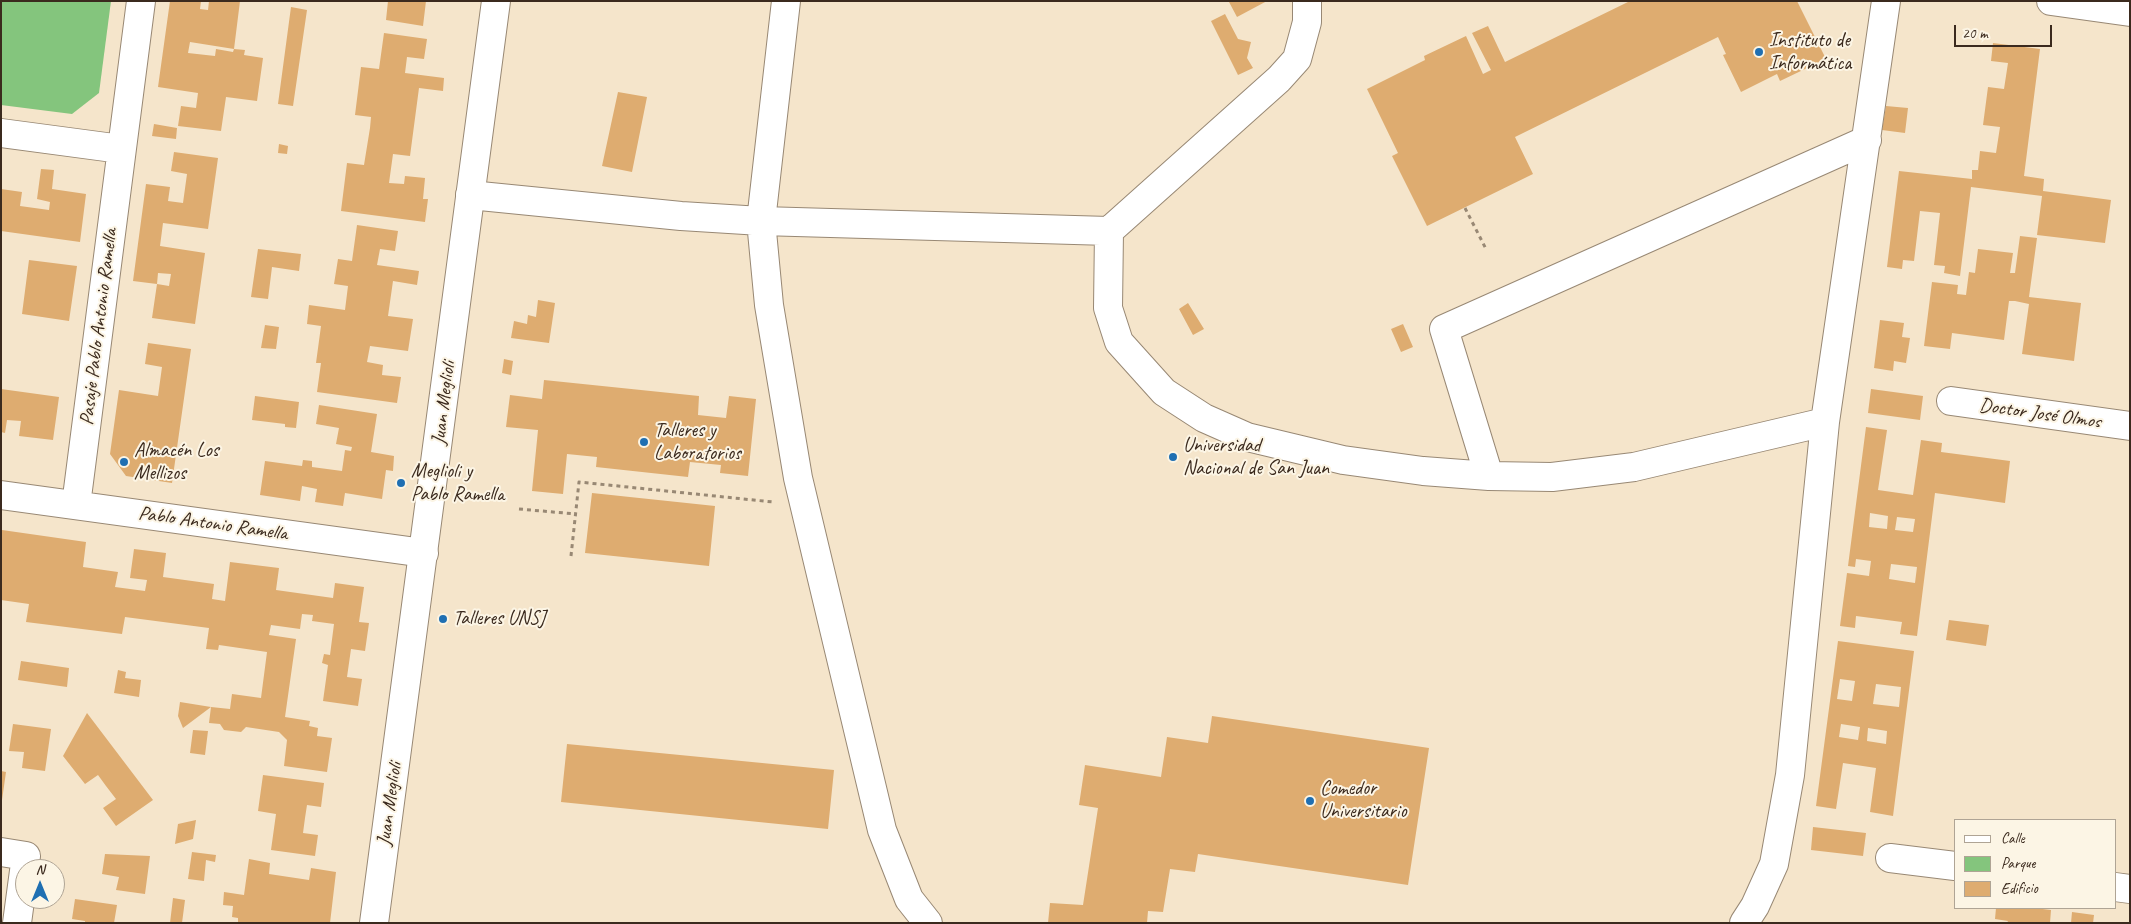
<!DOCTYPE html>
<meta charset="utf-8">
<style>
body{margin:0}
#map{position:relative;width:2131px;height:924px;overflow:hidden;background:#f5e5cb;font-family:Caveat,sans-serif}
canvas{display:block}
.frame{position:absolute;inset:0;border:2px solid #3b2a1e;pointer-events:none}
.legend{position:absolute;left:1954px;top:819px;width:162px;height:90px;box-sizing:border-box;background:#fcf5e5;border:1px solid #afa495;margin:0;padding:6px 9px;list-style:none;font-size:15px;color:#3b2a1e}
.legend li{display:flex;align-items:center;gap:10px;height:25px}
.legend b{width:25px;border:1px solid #afa495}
.north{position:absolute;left:15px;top:859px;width:50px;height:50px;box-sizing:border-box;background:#fcf5e5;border:1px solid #afa495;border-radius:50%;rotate:0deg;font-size:14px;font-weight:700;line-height:20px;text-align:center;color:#3b2a1e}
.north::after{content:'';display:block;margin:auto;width:18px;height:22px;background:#1f6fb2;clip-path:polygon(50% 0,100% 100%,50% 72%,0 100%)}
.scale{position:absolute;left:1954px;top:25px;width:98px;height:22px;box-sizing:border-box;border:2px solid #3b2a1e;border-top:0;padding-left:6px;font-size:15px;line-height:18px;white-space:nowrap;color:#3b2a1e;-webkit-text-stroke:4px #fcf5e5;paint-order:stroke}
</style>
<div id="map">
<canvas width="2131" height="924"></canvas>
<div class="frame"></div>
<ul class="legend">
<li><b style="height:6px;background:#fff"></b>Calle</li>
<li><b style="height:14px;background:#84c57d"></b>Parque</li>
<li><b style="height:14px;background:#deac70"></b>Edificio</li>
</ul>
<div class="north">N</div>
<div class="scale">20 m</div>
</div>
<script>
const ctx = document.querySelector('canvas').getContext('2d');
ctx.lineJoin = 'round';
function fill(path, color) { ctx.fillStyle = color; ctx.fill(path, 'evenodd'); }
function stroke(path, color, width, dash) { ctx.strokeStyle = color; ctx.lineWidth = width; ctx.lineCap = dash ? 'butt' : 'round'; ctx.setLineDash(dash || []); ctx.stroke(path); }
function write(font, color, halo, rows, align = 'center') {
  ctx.font = font + ' Caveat,sans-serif'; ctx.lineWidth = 4; ctx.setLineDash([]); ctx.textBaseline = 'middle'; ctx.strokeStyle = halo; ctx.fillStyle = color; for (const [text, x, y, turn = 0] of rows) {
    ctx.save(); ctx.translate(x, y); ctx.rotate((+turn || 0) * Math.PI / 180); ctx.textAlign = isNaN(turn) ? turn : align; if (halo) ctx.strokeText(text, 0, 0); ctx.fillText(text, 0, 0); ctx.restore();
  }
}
const green = new Path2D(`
 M1,1H111L99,93L72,114L1,105Z`);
const building = new Path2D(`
 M170,1H201L200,9L208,10L209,1H240L234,49L190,42L188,53L215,56L216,49L233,52L234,49L245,50L244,55L263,58L257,101L226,97L221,131L178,126L181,106L196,108L198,93L158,87Z
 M388,1H426L423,26L386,20Z
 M1231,1H1267L1237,17L1229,2Z
 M1630,1H1797L1826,59L1780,81L1777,74L1741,92L1723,55L1726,54L1718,37L1515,137L1533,174L1427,226L1392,156L1398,153L1367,89L1425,60L1424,56L1466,36L1483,74L1491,70L1472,33L1488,26L1505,62Z
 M291,7L307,10L293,106L278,104Z
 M1225,14L1238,39L1251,42L1247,58L1253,68L1238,75L1211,21Z
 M384,33L427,39L424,59L407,57L405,73L444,78L443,91L419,88L410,156L393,154L389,183L404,184L405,176L425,178L423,199H428L425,222L341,211L347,163L364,165L370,128L371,117L355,115L361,67L379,69Z
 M1993,43L2040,49L2024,176L2044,179L2043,191L2111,200L2105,243L2037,235L2042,196L1971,187L1960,276L1944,273L1945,266L1934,265L1940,213L1920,211L1914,261L1903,260L1902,269L1887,267L1899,171L1972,179V170H1978L1980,151L1996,153L2000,127L1983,125L1988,87L2004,89L2008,63L1991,61Z
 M618,92L647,97L632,172L602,166Z
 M1886,106L1908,108L1905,133L1882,130Z
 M154,124L177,128L176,139L152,136Z
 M279,144L288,146L287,154L278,153Z
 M174,152L218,158L208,229L163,223L160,246L205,253L195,324L152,318L157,284L133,281L146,184L170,187L168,201L183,203L187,174L171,171ZM158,273L171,274L169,286L157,284Z
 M41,169L54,170L52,189L86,194L80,242L1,231V189L22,192L20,206L49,210L50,202L37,199Z
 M357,225L398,231L395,251L380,249L377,265L419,271L417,285L393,281L388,316L413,319L408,351L370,346L367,362L383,365L382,375L401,377L397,403L317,392L321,363H316L321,326L307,324L309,305L345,310L348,286L334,284L338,259L352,261Z
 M2020,236L2037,238L2029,297L2081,303L2074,361L2022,354L2029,304L2015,301H2009L2004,340L1952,333L1950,349L1924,346L1932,282L1958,285L1957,294L1966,295L1969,272L1975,273L1978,249L2013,253L2010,273H2015Z
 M258,249L301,254L299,271L272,267L268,299L251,297Z
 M29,260L77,266L69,321L22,314Z
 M538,300L555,303L549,343L511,338L514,321L527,324L528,315L536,317Z
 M1188,303L1204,329L1193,335L1179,309Z
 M1880,320L1904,323L1902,337L1910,338L1906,363L1894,361L1893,371L1874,368Z
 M1403,324L1413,347L1401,352L1391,329Z
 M265,325L279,327L276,349L261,348Z
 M148,343L191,349L172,483L126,476L110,454L119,390L158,396L162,367L145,364Z
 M504,359L513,361L511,375L502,373Z
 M544,380L699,396L698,415L726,418L729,396L756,399L748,476L720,473L721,465L690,462L688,477L596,467L597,457L567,454L563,494L532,491L538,430L506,427L510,395L542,399Z
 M1,389L59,397L53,440L19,436L21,421L7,420L5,433L1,432Z
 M1871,389L1923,396L1920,420L1868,413Z
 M255,396L299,402L296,428L285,427V424L252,420Z
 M319,405L377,414L371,452L394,456L393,471L386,470L382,499L345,493L343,506L315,502L317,489L302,486L300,501L260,495L265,461L302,466L303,460L312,461V467L342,471L345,450L351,451L352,447L336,444L339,428L316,424Z
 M1866,427L1887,430L1878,490L1913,495L1921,440L1942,443L1941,452L2010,461L2005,503L1935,493L1917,636L1900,634L1902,622L1856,616L1855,628L1840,626L1847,573L1869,576L1871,561L1856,559L1855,567L1848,566ZM1870,513L1888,516L1887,529L1869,527ZM1897,517L1915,519L1913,532L1895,530ZM1891,564L1917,567L1915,583L1889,579Z
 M592,493L715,506L709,566L585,553Z
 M2,530L86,542L83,567L118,572L115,587L145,591L147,580L130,578L134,549L166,553L163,577L214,584L212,599L225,601L230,562L279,568L276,590L333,598L335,583L364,587L359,622L369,623L365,651L351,649L347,677L362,679L358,706L323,701L328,665L322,663L324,654L330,655L334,624L312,621L313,615L302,614L300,629L271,625L269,635L296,639L285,717L310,721L309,726L318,728L317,736L332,738L327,772L284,766L287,740L279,732L246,727L241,732L224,730L220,724L209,723L211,707L230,709L232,694L261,698L267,652L219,645L218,650L206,649L209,628L125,617L122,634L26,622L29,604L1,600Z
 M1949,620L1989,625L1986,646L1946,640Z
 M1838,641L1914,651L1893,816L1870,812L1876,768L1843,763L1836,809L1816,806ZM1840,679L1855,681L1852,701L1837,699ZM1876,684L1901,687L1899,707L1873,704ZM1841,724L1860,727L1858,740L1839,737ZM1868,728L1887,731L1886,744L1867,741Z
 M21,661L69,668L67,687L18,680Z
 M118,670L126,672L125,678L141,680L139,697L114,693Z
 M180,702L211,707L183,728L178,716Z
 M87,713L153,800L116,826L103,808L116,799L106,786L98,775L85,784L63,756Z
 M1212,716L1429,748L1408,885L1198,854L1195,872L1170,869L1163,912L1148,911L1147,923H1048L1050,903L1083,905L1098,808L1079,805L1085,765L1161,777L1167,737L1208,743Z
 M13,724L51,729L45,771L22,768L24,752L9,751Z
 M193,730L208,731L205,755L190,753Z
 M567,744L834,770L828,829L561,802Z
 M1,771L6,772L2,800H1Z
 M263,775L324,783L321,807L307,805L305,818L303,833L318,835L315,856L271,850L276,814L258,811Z
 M196,820L193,839L175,844L178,824Z
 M1813,827L1866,833L1863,856L1811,850Z
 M192,852L216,855L215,862L206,860L204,881L188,879Z
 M105,854L150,856L145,894L116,890L119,877L102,874Z
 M249,859L270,863L269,874L309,880L311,868L336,872L330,923H238V918L232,917L233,906L223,905L224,892L244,895Z
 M173,898L185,900L182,923H170Z
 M75,899L117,905L114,923H85V921L72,919Z
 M1996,908H2034L2051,910L2050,923H2007L2008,921L1995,919Z
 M2072,912L2094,915L2093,923H2071Z`);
const path = new Path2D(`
 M1465,208L1486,249
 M519,509L576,514
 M571,556L579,482L773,502`);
const minor = new Path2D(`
 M786,1L761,221L769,305L798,478L882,830L909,899L928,923
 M2051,1L2130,12
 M1,133L121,149
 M470,195L681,216L761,221L1109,231L1279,79L1297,59L1307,22V1
 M1109,231L1108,308L1119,342L1164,392L1204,418L1247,437L1343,460L1423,471L1489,476L1552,477L1634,467L1825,422
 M1951,401L2130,426
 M1489,476L1444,329L1867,140
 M1,495L424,553
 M76,505L141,1
 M1,852L26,856L17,923
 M1890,858L1955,866
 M2115,887L2130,889
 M1744,923L1755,906L1774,864L1790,775L1825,422L1886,1`);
const major = new Path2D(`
 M374,923L496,1`);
const markers = [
 [1759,52,5,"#1f6fb2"],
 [644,442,5,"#1f6fb2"],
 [1173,457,5,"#1f6fb2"],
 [124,462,5,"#1f6fb2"],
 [401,483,5,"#1f6fb2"],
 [443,619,5,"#1f6fb2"],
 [1310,801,5,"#1f6fb2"]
];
const poiNames = [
 ["Instituto de",1769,41],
 ["Informática",1769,64],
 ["Talleres y",654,431],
 ["Laboratorios",654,454],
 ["Universidad",1183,446],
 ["Nacional de San Juan",1183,469],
 ["Almacén Los",134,451],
 ["Mellizos",134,474],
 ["Meglioli y",411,472],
 ["Pablo Ramella",411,495],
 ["Talleres UNSJ",453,619],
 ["Comedor",1320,789],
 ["Universitario",1320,812]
];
const streetNames = [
 ["Pasaje Pablo Antonio Ramella",99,327,-83],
 ["Juan Meglioli",444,403,-83],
 ["Doctor José Olmos",2040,414,8],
 ["Pablo Antonio Ramella",213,524,8],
 ["Juan Meglioli",390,804,-82]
];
fill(green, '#84c57d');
fill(building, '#deac70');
stroke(minor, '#988874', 30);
stroke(major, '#988874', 30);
stroke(path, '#988874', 3, [4, 4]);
stroke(minor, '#fff', 28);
stroke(major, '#fff', 28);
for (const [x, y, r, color] of markers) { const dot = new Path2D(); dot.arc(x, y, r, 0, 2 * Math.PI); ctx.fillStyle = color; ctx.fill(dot); stroke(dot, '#fcf5e5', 2); }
write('20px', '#3b2a1e', '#fcf5e5', poiNames, 'left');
write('20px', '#3b2a1e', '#fcf5e5', streetNames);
</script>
